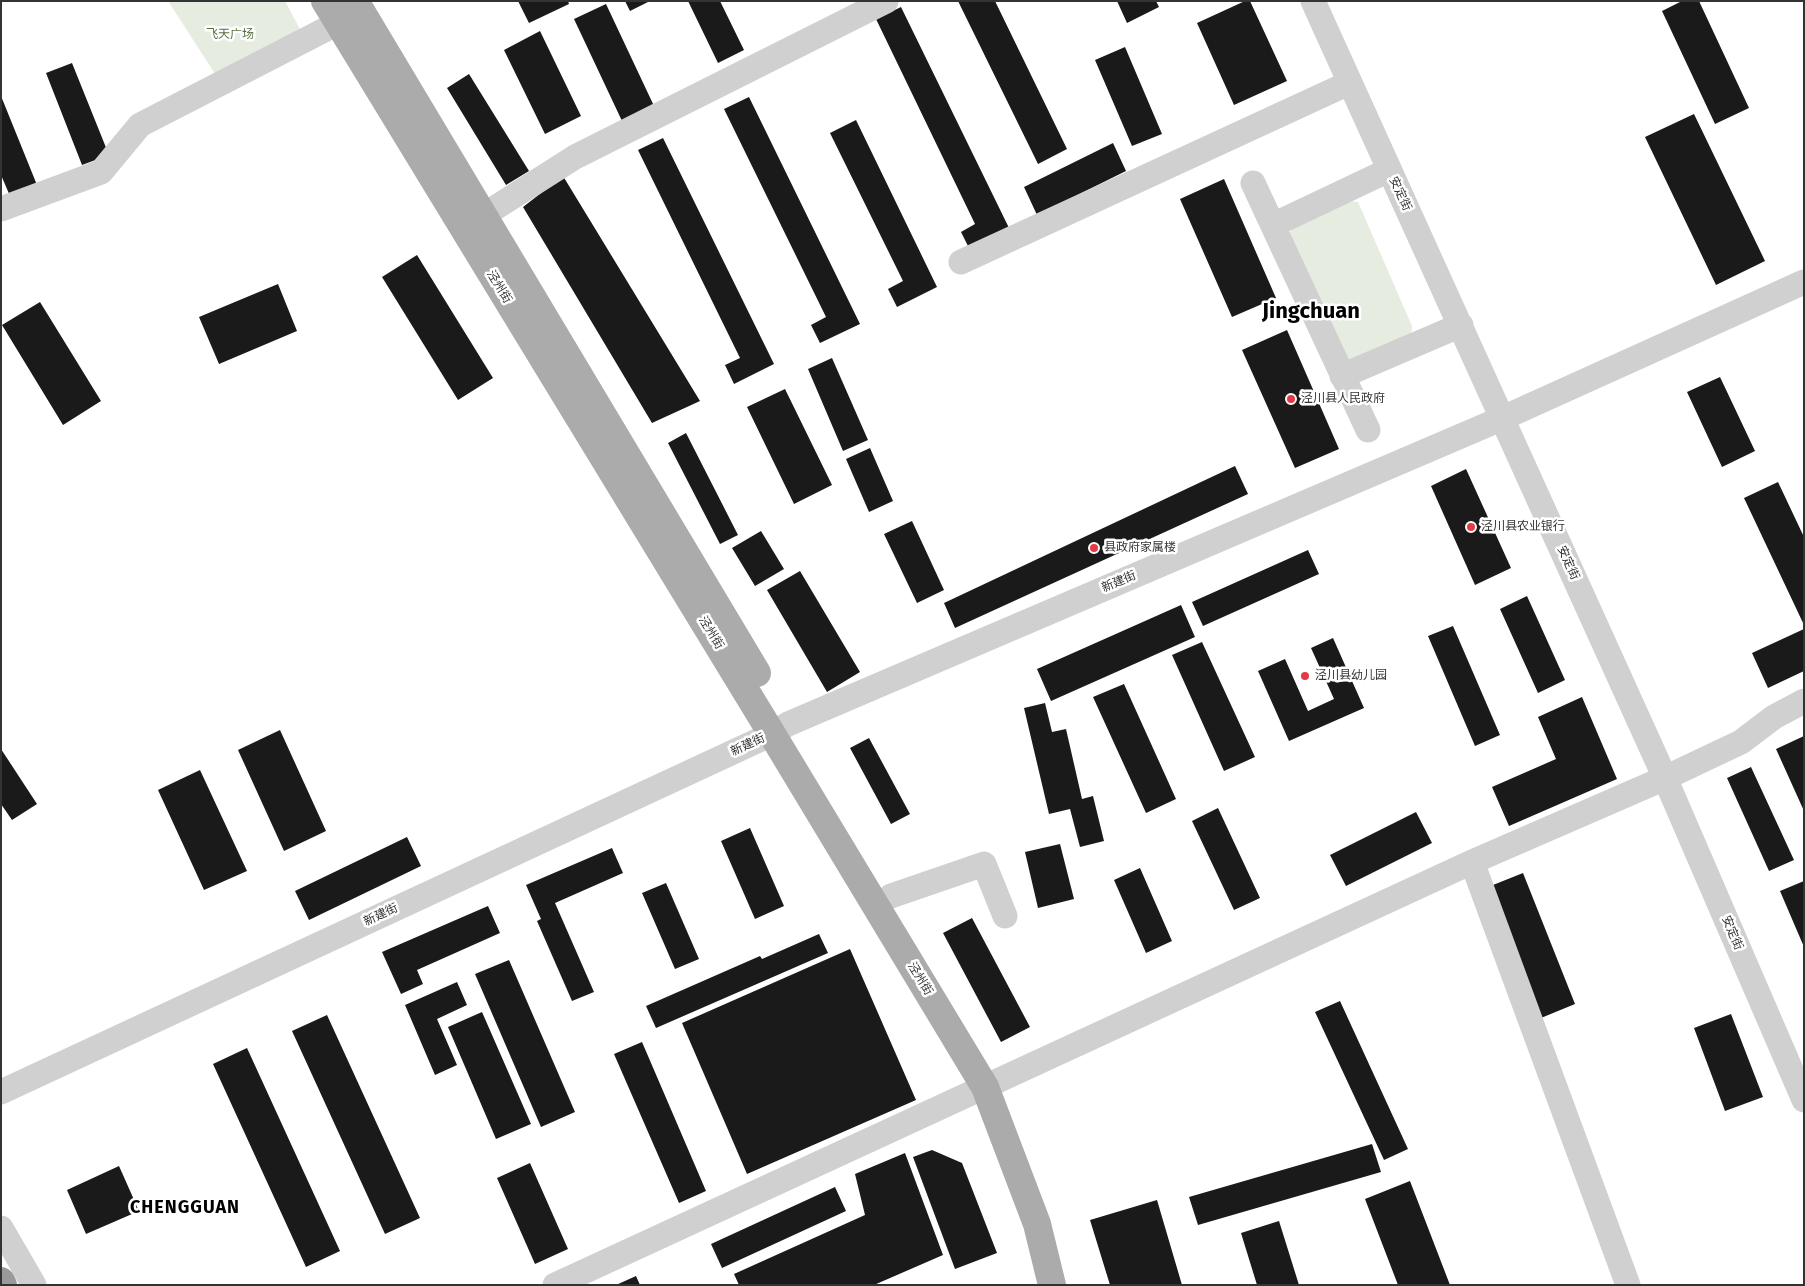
<!DOCTYPE html>
<meta charset="utf-8">
<style>
body{margin:0}
#map{position:relative;width:1805px;height:1286px;overflow:hidden;background:#fff;font-family:"Fira Sans",sans-serif}
canvas{display:block}
.frame{position:absolute;inset:0;border:2px solid #333;pointer-events:none}
</style>
<div id="map">
<canvas width="1805" height="1286"></canvas>
<div class="frame"></div>
</div>
<script>
const ctx = document.querySelector('canvas').getContext('2d');
ctx.lineJoin = 'round';
function fill(path, color) { ctx.fillStyle = color; ctx.fill(path, 'evenodd'); }
function stroke(path, color, width, dash) { ctx.strokeStyle = color; ctx.lineWidth = width; ctx.lineCap = dash ? 'butt' : 'round'; ctx.setLineDash(dash || []); ctx.stroke(path); }
function write(font, color, halo, rows, align = 'center') {
  ctx.font = font + ' "Fira Sans","Noto Sans SC",sans-serif'; ctx.lineWidth = 5; ctx.setLineDash([]); ctx.textBaseline = 'middle'; ctx.strokeStyle = halo; ctx.fillStyle = color; for (const [text, x, y, turn = 0] of rows) {
    ctx.save(); ctx.translate(x, y); ctx.rotate((+turn || 0) * Math.PI / 180); ctx.textAlign = isNaN(turn) ? turn : align; if (halo) ctx.strokeText(text, 0, 0); ctx.fillText(text, 0, 0); ctx.restore();
  }
}
const green = new Path2D(`
 M168,1H285L301,31L219,80Z
 M1349,201L1358,202L1412,326L1411,336L1352,363L1345,359L1288,236L1292,228Z`);
const building = new Path2D(`
 M518,1H568L569,4L529,23Z
 M625,1H650L630,11Z
 M688,1H720L744,50L718,63Z
 M958,1H995L1067,149L1038,164Z
 M1117,1H1156L1159,7L1127,23Z
 M1245,1H1250L1287,81L1234,105L1197,23Z
 M1682,1H1699L1749,108L1715,124L1662,11Z
 M606,4L654,106L622,121L574,19Z
 M901,7L1010,230L970,250L961,232L975,224L876,19Z
 M540,31L581,116L545,134L504,50Z
 M1125,47L1162,134L1132,146L1095,60Z
 M72,63L109,155L82,165L46,73Z
 M469,74L529,171L506,185L447,88Z
 M1,96L37,185L10,196L1,175Z
 M749,97L860,324L820,343L811,325L826,317L724,109Z
 M1694,114L1765,261L1716,285L1645,137Z
 M856,120L937,287L897,307L888,289L903,281L830,133Z
 M663,138L774,364L734,384L725,365L740,358L638,150Z
 M1113,143L1126,171L1037,215L1024,187Z
 M563,176L700,401L652,423L523,207Z
 M1224,179L1276,298L1232,317L1180,199Z
 M417,255L493,378L458,400L382,277Z
 M278,284L297,331L219,364L199,317Z
 M40,302L101,401L63,425L2,325Z
 M1287,330L1339,449L1295,468L1242,350Z
 M832,358L868,440L843,451L808,369Z
 M1720,377L1755,451L1722,467L1687,392Z
 M785,389L832,485L794,504L747,407Z
 M686,433L738,535L720,544L668,443Z
 M870,448L893,501L869,512L846,459Z
 M1235,466L1248,494L955,628L944,603Z
 M1466,469L1511,568L1475,585L1431,486Z
 M1778,482L1804,537V625L1744,498Z
 M912,521L944,590L917,603L884,534Z
 M761,531L784,569L755,586L732,548Z
 M1308,550L1319,574L1203,626L1192,602Z
 M800,571L860,672L827,692L767,590Z
 M1527,596L1565,680L1538,693L1500,609Z
 M1181,605L1195,637L1051,701L1037,669Z
 M1453,626L1500,735L1475,746L1428,636Z
 M1804,629V671L1768,688L1752,653Z
 M1333,638L1364,708L1289,741L1258,671L1285,659L1308,711L1334,699L1311,648Z
 M1202,642L1255,757L1224,771L1172,655Z
 M1124,684L1176,799L1146,813L1093,697Z
 M1582,697L1617,779L1509,826L1492,787L1556,759L1538,717Z
 M1045,703L1052,732L1066,729L1082,799L1093,796L1104,841L1080,847L1070,809L1049,814L1024,708Z
 M280,730L326,831L284,851L238,750Z
 M1804,736V811L1776,749Z
 M869,738L910,814L891,824L850,748Z
 M1,749L37,804L12,820L1,804Z
 M1751,767L1794,860L1769,871L1727,778Z
 M200,770L247,871L204,890L158,790Z
 M1218,808L1260,898L1234,910L1192,821Z
 M1416,812L1432,843L1346,886L1330,855Z
 M750,828L784,906L755,919L721,841Z
 M407,837L421,866L309,920L295,891Z
 M1060,844L1074,899L1038,908L1025,852Z
 M612,848L623,873L555,903L594,992L572,1001L537,921L541,919L526,885Z
 M1140,868L1172,941L1146,953L1114,880Z
 M1523,873L1575,1004L1541,1018L1488,887Z
 M1804,881V947L1780,891Z
 M666,883L699,959L675,969L642,893Z
 M488,906L500,933L417,970L423,984L401,994L382,952Z
 M972,918L1030,1027L1001,1042L943,933Z
 M819,934L828,953L656,1028L646,1006L760,956L762,959Z
 M850,949L916,1100L747,1174L682,1023Z
 M509,960L575,1112L541,1127L475,974Z
 M457,982L467,1005L437,1019L457,1065L435,1075L405,1005Z
 M1340,1001L1408,1149L1384,1160L1315,1012Z
 M482,1012L531,1124L496,1139L448,1027Z
 M1731,1014L1763,1097L1725,1111L1694,1028Z
 M327,1015L420,1218L385,1234L292,1031Z
 M642,1042L706,1191L679,1203L614,1054Z
 M247,1048L340,1251L306,1267L213,1064Z
 M1372,1144L1381,1172L1198,1225L1189,1197Z
 M932,1150L962,1163L997,1253L955,1269L913,1157Z
 M905,1153L943,1255L874,1285H739L734,1274L865,1215L855,1174Z
 M530,1163L568,1249L535,1264L497,1178Z
 M119,1166L139,1211L86,1234L67,1190Z
 M1410,1181L1450,1285H1398L1365,1199Z
 M835,1187L846,1211L722,1268L711,1244Z
 M1157,1200L1182,1285H1110L1090,1220Z
 M1279,1221L1299,1285H1257L1241,1233Z
 M636,1276L640,1285H616Z`);
const minor = new Path2D(`
 M1313,1L1665,778L1804,1100
 M1253,183L1368,430
 M1,209L101,172L140,125L338,23
 M484,215L575,157L886,1
 M1273,225L1389,170
 M961,262L1349,83
 M1342,376L1461,325
 M1472,862L1628,1285
 M891,896L984,864L1005,916
 M1,1092L772,734L788,724L1503,418L1804,282
 M1,1228L34,1285
 M555,1285L1472,862L1665,778L1741,742L1774,717L1804,701`);
const major = new Path2D(`
 M325,1L772,734L985,1087L1037,1224L1052,1285
 M355,1L757,673`);
const highway = new Path2D(`
 M1,1281L3,1285`);
const markers = [
 [1291,399,5,"#e63946"],
 [1471,527,5,"#e63946"],
 [1094,548,5,"#e63946"],
 [1305,676,5,"#e63946"]
];
const parkNames = [
 ["飞天广场",230,35]
];
const streetNames = [
 ["安定街",1400,194,65],
 ["泾州街",499,287,59],
 ["安定街",1568,563,66],
 ["新建街",1119,582,-23],
 ["泾州街",711,633,59],
 ["新建街",748,745,-25],
 ["新建街",381,915,-25],
 ["安定街",1732,933,67],
 ["泾州街",920,979,59]
];
const poiNames = [
 ["泾川县人民政府",1301,399],
 ["泾川县农业银行",1481,527],
 ["县政府家属楼",1104,548],
 ["泾川县幼儿园",1315,676]
];
const districtNames = [
 ["CHENGGUAN",185,1208]
];
const townNames = [
 ["Jingchuan",1311,312]
];
fill(green, '#e6ecdf');
fill(building, '#1a1a1a');
stroke(minor, '#d0d0d0', 25);
stroke(major, '#ababab', 28);
stroke(highway, '#9a9a9a', 28);
for (const [x, y, r, color] of markers) { const dot = new Path2D(); dot.arc(x, y, r, 0, 2 * Math.PI); ctx.fillStyle = color; ctx.fill(dot); stroke(dot, '#fff', 2); }
write('12px', '#56703f', '#fff', parkNames);
write('12px', '#333', '#fff', streetNames);
write('12px', '#333', '#fff', poiNames, 'left');
ctx.letterSpacing = '1px';
write('bold 18px', '#000', '#fff', districtNames);
ctx.letterSpacing = '0px';
write('bold 22px', '#000', '#fff', townNames);
</script>
